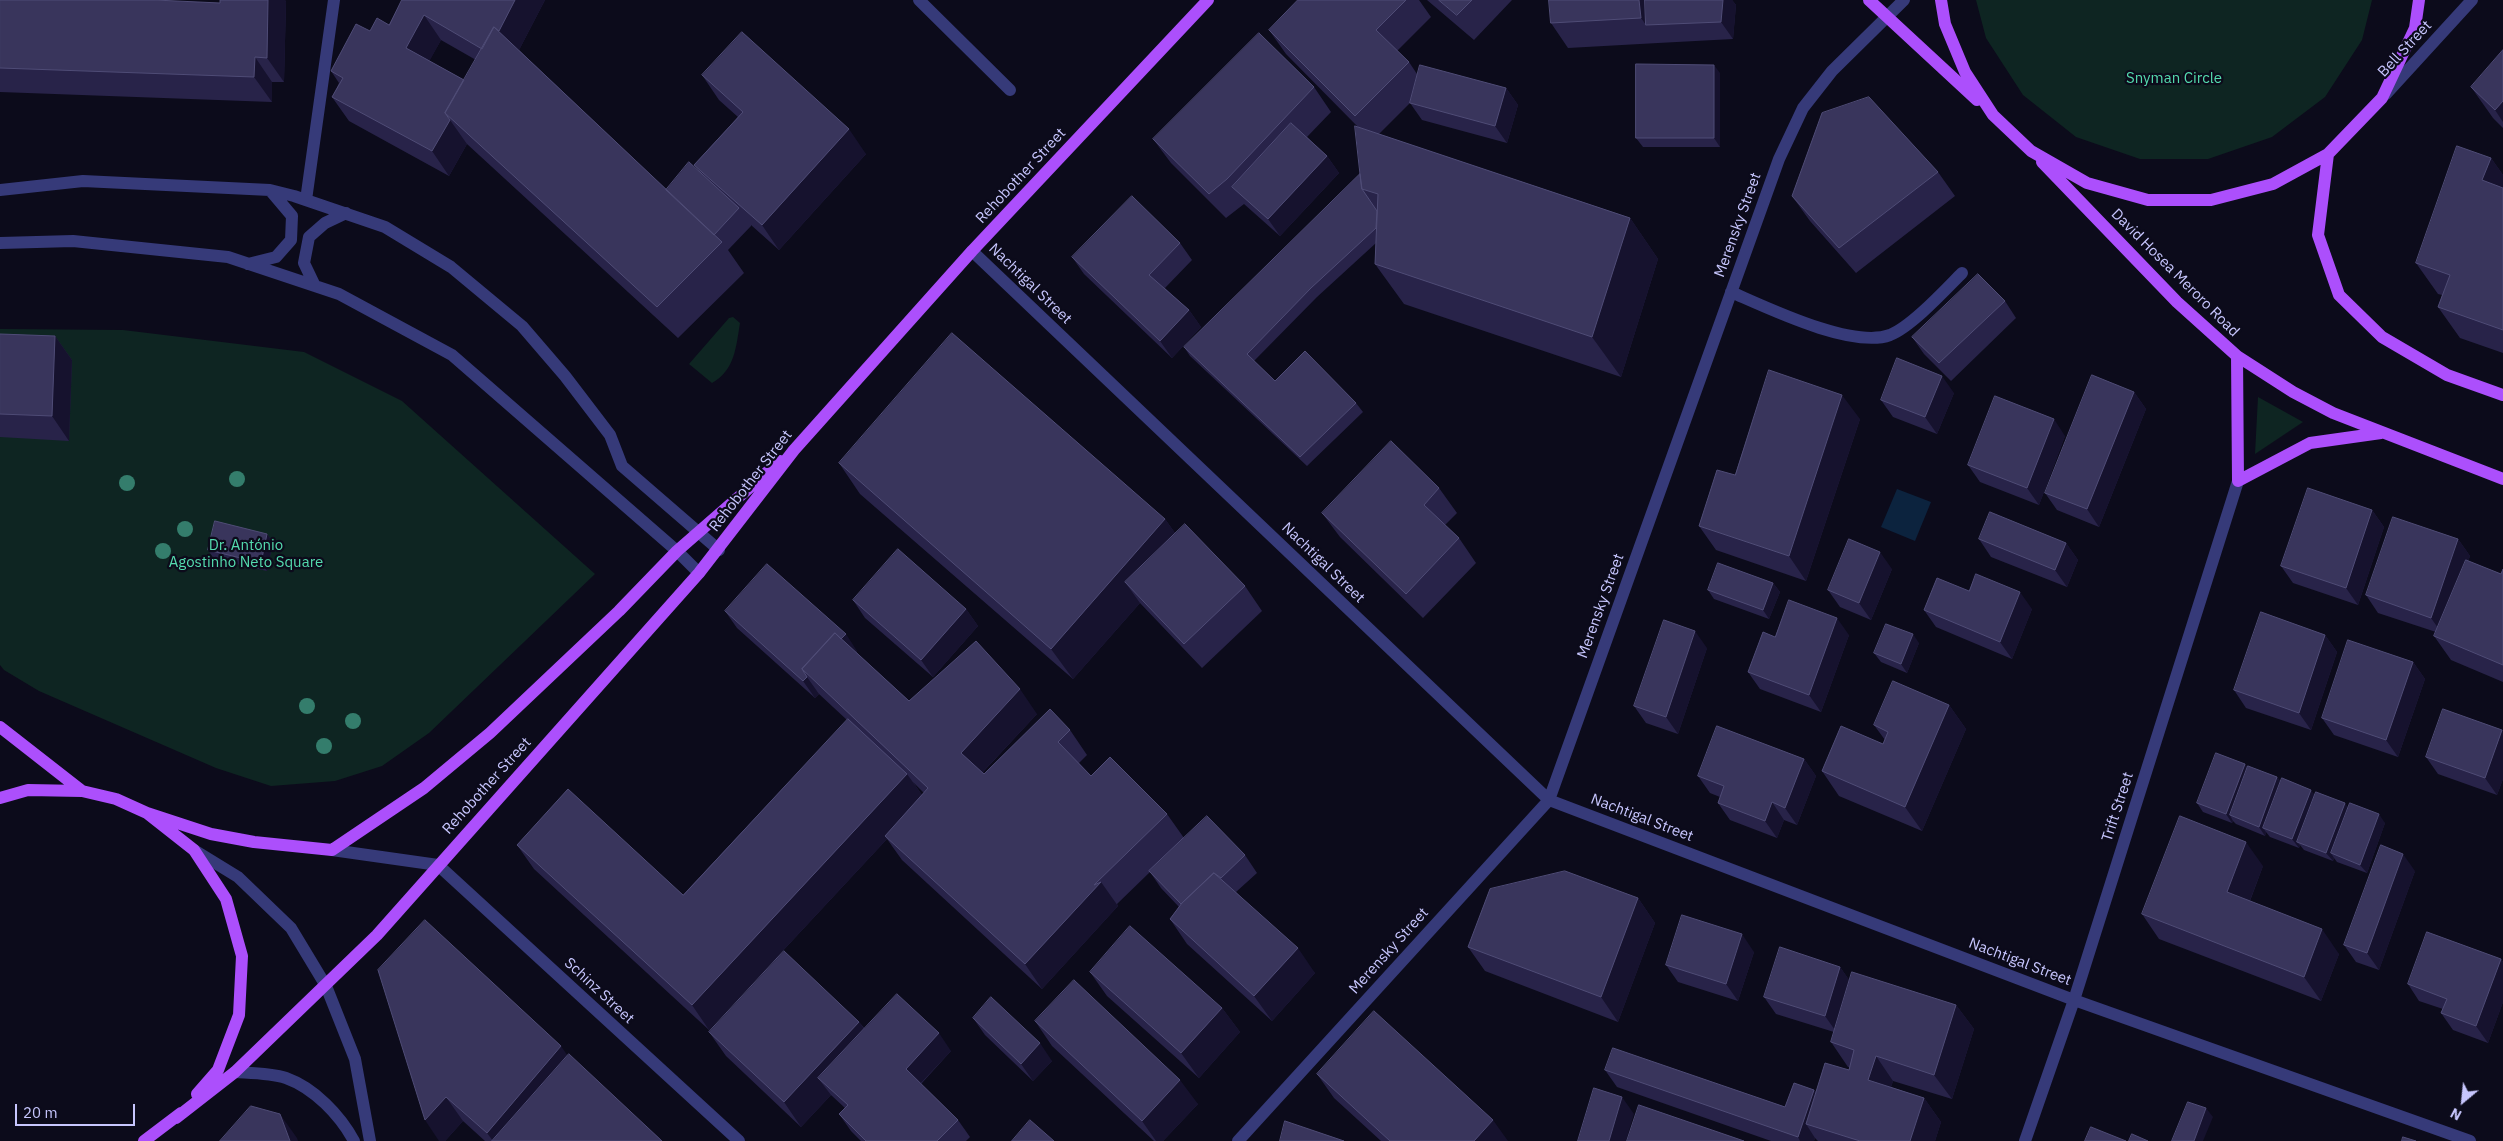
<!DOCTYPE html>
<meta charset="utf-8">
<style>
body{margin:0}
#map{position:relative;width:2503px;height:1141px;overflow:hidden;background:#0c0b1b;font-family:"IBM Plex Sans",sans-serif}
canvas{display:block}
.north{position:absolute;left:2438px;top:1076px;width:50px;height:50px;-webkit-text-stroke:4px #0c0b1b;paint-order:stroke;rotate:208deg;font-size:14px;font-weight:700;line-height:20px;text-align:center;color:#c7c6fe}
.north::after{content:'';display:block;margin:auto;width:18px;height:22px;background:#c7c6fe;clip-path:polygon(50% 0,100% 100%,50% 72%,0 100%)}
.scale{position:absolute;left:15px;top:1104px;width:120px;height:22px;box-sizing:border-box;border:2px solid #c7c6fe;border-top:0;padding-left:6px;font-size:15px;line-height:18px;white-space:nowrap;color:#c7c6fe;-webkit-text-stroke:4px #0c0b1b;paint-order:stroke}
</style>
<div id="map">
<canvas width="2503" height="1141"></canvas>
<div class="north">N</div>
<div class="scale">20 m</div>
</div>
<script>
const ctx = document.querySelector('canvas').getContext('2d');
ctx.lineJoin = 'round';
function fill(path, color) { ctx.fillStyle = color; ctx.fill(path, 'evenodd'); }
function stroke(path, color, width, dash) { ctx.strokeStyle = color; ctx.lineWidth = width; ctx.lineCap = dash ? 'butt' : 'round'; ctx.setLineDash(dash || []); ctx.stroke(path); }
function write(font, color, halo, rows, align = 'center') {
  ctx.font = font + ' "IBM Plex Sans",sans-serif'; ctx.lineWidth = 4.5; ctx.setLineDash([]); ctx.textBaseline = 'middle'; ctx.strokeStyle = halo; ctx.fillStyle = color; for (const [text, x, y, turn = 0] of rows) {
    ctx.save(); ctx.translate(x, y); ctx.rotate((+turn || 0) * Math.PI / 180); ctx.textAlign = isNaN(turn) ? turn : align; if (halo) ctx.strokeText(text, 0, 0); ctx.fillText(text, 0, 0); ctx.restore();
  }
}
const green = new Path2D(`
 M1976,0H2372L2362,40L2325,97L2272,137L2208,159H2140L2076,137L2023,95L1986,38Z
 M733,317L740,323C736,347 735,370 712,383L689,364L729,318Z
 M0,329L123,330L304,352L402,401L595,574L429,733L382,766L335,781L271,786L216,768L39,691L4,670L0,665Z
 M2258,397L2303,422L2255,454Z`);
const water = new Path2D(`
 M1897,489L1931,502L1915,541L1881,527Z`);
const minor = new Path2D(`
 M919,0L1010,90
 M2386,94L2472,0
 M0,190L83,181L270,190L294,196L385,227L451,267L522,326L565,376L610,435L622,466L719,550
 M306,200L334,0
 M0,243L73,241L228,257L339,294L452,355L677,551L699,573
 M972,251L1549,800L2074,1000L2470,1141
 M248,264L276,257L291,240L292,216L270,190
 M315,286L304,263L309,237L325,223L346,213
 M1731,292C1768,308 1852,349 1890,335C1912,326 1945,290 1962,273
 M194,850L238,877L291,928L326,986L355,1059L370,1141
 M332,850L438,865L739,1141
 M235,1072C251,1073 271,1073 286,1078C314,1088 340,1115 354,1141
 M1238,1141L1549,800L1779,159L1803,108L1832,71L1904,0
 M2025,1141L2074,1000L2238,481`);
const major = new Path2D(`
 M1869,0L1977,100
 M1941,0L1945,24L1965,72L1993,115L2031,151L2087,183L2148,200H2211L2273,184L2328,154L2382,98L2415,28L2419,0
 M2328,154L2318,235L2339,295L2382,337L2447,375L2503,395
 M2042,162L2177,302L2237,356L2293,392L2333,413L2503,479
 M2237,356L2238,481L2310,443L2381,433
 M0,727L82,791
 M0,798L28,790L82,791L116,799L147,813L194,850L226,899L242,956L239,1015L218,1070L197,1094
 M147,813L211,834L254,842L332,850L424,788L490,733L619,611L677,551L780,461
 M176,1118L235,1072L377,935L699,573L794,450L972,251L1208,0
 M144,1141L181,1113`);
const trees = [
 [237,479],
 [127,483],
 [185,529],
 [163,551],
 [307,706],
 [353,721],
 [324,746]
];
const wall = new Path2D(`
 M0,0L220,3V0H285L286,2L284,82H272V102L0,92Z
 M402,0H545L519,50L666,190L699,171L694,165L738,117L719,100L702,75L866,154L779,250L751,225V226L728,250L744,273L678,338L467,144L449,176L349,121L332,97L339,83L331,71L370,31L389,25ZM441,40L476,60L464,80L429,61Z
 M1298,0H1419L1431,17L1397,51L1409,62L1417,74L1506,88L1518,105L1507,143L1422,120L1410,103L1379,134L1630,218L1658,259L1621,377L1404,304L1375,264L1376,243L1317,297L1254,361L1275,381L1356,403L1363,412L1307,466L1190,356L1184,347L1360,174L1358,127L1286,54L1269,30Z
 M1427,0H1512L1474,40Z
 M1549,0H1732L1736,5L1733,39L1658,43L1568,48L1551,23Z
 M2503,50V128L2493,118L2471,87Z
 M1720,73V147H1643L1636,138Z
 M1314,87L1331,112L1307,137L1327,156L1339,173L1280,236L1244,204L1226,218L1171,163L1153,139Z
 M2491,158L2503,175V353L2460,338L2438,307L2442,295L2438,294L2416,263Z
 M1938,172L1955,196L1856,273L1810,221L1792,196Z
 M1180,243L1192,260L1165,288L1189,310L1201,327L1172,358L1084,274L1072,257Z
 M2005,301L2016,318L1951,381L1924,354L1912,337Z
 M0,334L55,336L72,360L69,441L0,437Z
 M2134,392L2146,409L2099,527L2057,510L2045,493Z
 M1954,393L1937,434L1893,417L1881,400Z
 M1860,419L1806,581L1716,550L1699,526L1735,475Z
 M2065,436L2039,505L1980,482L1968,465Z
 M839,463L1165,519L1175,533L1245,586L1262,611L1202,668L1140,603L1073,679L860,494Z
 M1439,488L1457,513L1445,525L1459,538L1476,563L1423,618L1340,537L1322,513Z
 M2372,510L2384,527L2358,605L2293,583L2281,566Z
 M267,534L273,542L267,571L214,559L208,550Z
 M1979,539L2066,543L2078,560L2067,587L1991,557Z
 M2458,539L2470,556L2468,561L2501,574L2503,569V682L2451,660L2434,636L2436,632L2378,613L2366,595Z
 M1892,569L1871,620L1840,607L1828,590Z
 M1773,583L1780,592L1769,619L1714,599L1708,590Z
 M853,600L966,609L978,626L933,677L865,618Z
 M2032,609L2012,659L1936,627L1924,610Z
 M725,611L857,651L856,652L909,701L1037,714L983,772L984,774L1070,730L1087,755L1079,763L1091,776L1167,814L1184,838L1245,855L1257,873L1236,892L1315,973L1272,1021L1187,944L1170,919L1179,907L1161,888L1150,872L1117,904L1118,906L1042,989L902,860L887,839L709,1030L534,869L517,845L683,895L847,720L819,694L815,698L737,628ZM913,782L924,793L922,795Z
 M1849,635L1821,712L1760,689L1748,672L1775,637Z
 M2325,635L2337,652L2311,730L2246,708L2234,690Z
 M1919,643L1907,673L1881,662L1874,653Z
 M1707,648L1678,734L1646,723L1634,706Z
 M2413,662L2425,679L2398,757L2334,735L2322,718Z
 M1949,705L1966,729L1922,831L1839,796L1822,771L1883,744L1885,740L1874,725Z
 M2502,730L2503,731V779L2497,795L2438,774L2426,757Z
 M1804,759L1816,776L1797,825L1784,820L1777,838L1730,820L1718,803L1720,797L1710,793L1698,776Z
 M2245,764L2248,768L2277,777L2281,782L2348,807L2385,823L2367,873L2337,862L2334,858L2333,861L2304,850L2300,845L2299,848L2270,837L2266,832L2265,836L2236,824L2233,821L2232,823L2203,812L2197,803Z
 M2263,866L2250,901L2339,954L2321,1001L2159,939L2142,914Z
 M2415,871L2379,970L2356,962L2344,945Z
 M1638,898L1655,923L1618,1022L1485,971L1468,947Z
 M1754,952L1738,1001L1678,982L1666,965Z
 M2501,959L2503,962V1002L2488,1043L2453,1030L2441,1013L2443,1009L2419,1001L2408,984Z
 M1840,967L1849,980L1956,1005L1974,1029L1952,1099L1893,1081L1891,1087L1924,1098L1941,1122L1935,1141H1818L1815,1138L1814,1141H1771L1617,1087L1605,1070L1785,1107L1814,1090L1816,1092L1849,1070V1067H1848L1831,1042L1834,1032L1776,1014L1764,997Z
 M378,970L568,1056L662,1141H485L463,1121L445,1141Z
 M1090,972L1222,1008L1240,1032L1199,1078L1107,996Z
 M973,1018L1052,1061L1033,1081L985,1035Z
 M1035,1021L1198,1104L1163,1141H1154L1052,1046Z
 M859,1022L865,1029L951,1051L921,1084L958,1120L970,1137L966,1141H861L851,1131L839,1114L845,1108L831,1095L801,1127L726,1056L709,1032Z
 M1317,1074L1508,1141H1381L1334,1098Z`);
const shadedWall = new Path2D(`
 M268,0H285L286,2L284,82L267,58Z
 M515,0H545L505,77L488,53Z
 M1639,0H1655L1646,25L1641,18Z
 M1723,0H1732L1736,5L1733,39L1721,22Z
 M424,15L441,40L423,73L406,48Z
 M255,57L272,82V102L254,77Z
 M1714,65L1720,73V147L1714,138Z
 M1506,88L1518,105L1507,143L1495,126Z
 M2503,101V122L2495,110Z
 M450,120L467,144L449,176L432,151Z
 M849,129L866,154L779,250L762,225Z
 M1327,156L1339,173L1280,236L1268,219Z
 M2491,158L2503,175V210L2482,180Z
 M1630,218L1658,259L1621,377L1592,337Z
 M1189,310L1201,327L1172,358L1160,341Z
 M55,336L72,360L69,441L52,416Z
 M1942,376L1954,393L1937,434L1925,417Z
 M2134,392L2146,409L2099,527L2087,509Z
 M1842,395L1860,419L1806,581L1789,556Z
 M2054,419L2065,436L2039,505L2027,488Z
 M2372,510L2384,527L2358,605L2346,588Z
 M1165,519L1187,550L1125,582L1140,603L1073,679L1051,649Z
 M267,534L273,542L267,571L261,563Z
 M2458,539L2470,556L2443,635L2431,618Z
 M2066,543L2078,560L2067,587L2055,570Z
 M1880,552L1892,569L1871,620L1859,603Z
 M1773,583L1780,592L1769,619L1763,610Z
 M2020,592L2032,609L2012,659L2000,642Z
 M966,609L978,626L933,677L921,660Z
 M1837,618L1849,635L1821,712L1809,695Z
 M1695,631L1707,648L1678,734L1666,717Z
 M846,634L857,651L823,689L808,675Z
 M1913,634L1919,643L1907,673L1901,664Z
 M2325,635L2337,652L2311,730L2299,713Z
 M2413,662L2425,679L2398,757L2386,740Z
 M807,677L819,694L815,698L803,681Z
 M1020,689L1037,714L978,777L961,753Z
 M1949,705L1966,729L1922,831L1905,807Z
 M2502,730L2503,731V779L2497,795L2485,778Z
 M1804,759L1816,776L1797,825L1785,808Z
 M2245,764L2251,773L2230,815L2233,821L2232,823L2226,814Z
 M907,774L925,799L885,836L887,839L709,1030L692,1005Z
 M2277,777L2284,786L2263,828L2266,832L2265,836L2259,827Z
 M2311,790L2317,798L2297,842L2300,845L2299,848L2292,839Z
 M1772,802L1784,820L1777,838L1765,821Z
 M2345,803L2351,811L2331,853L2334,858L2333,861L2326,853Z
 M2379,814L2385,823L2367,873L2360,865Z
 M2246,842L2263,866L2244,916L2227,892Z
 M2403,854L2415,871L2379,970L2367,953Z
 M1101,882L1118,906L1042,989L1025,964Z
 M1638,898L1655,923L1618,1022L1601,997Z
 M2322,929L2339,954L2321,1001L2304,977Z
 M1742,934L1754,952L1738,1001L1726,984Z
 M1298,948L1315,973L1272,1021L1254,996Z
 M2501,959L2503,962V1002L2488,1043L2476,1026Z
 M1840,967L1852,984L1837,1033L1825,1016Z
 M1956,1005L1974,1029L1952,1099L1934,1075Z
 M1222,1008L1240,1032L1199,1078L1181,1053Z
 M859,1022L877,1046L818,1078L831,1095L801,1127L784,1102Z
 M939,1033L951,1051L918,1086L906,1069Z
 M1040,1043L1052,1061L1033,1081L1021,1064Z
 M561,1046L578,1071L493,1141L487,1133Z
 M1876,1056L1893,1081L1885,1105L1868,1080Z
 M1180,1080L1198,1104L1163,1141H1156L1142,1121Z
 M1814,1090L1826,1107L1806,1124L1815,1138L1814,1141H1800L1798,1137Z
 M446,1097L463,1121L445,1141H439L425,1120Z
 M1622,1097L1634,1114L1626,1141H1609Z
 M1924,1098L1941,1122L1935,1141H1910Z
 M2206,1108L2213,1117L2203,1141H2194Z
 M280,1114L297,1138L298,1141H290Z
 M1493,1120L1508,1141H1474Z`);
const building = new Path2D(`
 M0,0H155L220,3V0H268L267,58L255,57L254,77L0,68Z
 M402,0H515L499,31L494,27L482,49L424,15L406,48L464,80L445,113L450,120L432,151L332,97L343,78L331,71L356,24L370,31L377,18L389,25Z
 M1298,0H1406L1376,30L1409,62L1355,116L1269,30Z
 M1439,0H1472L1457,15Z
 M1549,0H1639L1641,18L1551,23Z
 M1645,0H1723L1721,22L1646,25Z
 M494,27L722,242L657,307L445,113Z
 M742,32L849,129L762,225L694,165L743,112L702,75Z
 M1259,33L1314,87L1227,179L1209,194L1153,139Z
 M2503,50V101L2495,110L2471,87Z
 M1636,64L1714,65V138H1636Z
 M1420,65L1506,88L1495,126L1410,103Z
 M1869,97L1938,172L1839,248L1792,196L1822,113Z
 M1291,123L1327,156L1268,219L1232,187Z
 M1355,126L1630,218L1592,337L1375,264L1378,194L1362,189Z
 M2457,146L2491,158L2482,180L2503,188V330L2438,307L2450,275L2416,263Z
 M689,162L739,208L714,235L666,190Z
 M1360,174L1362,189L1377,211L1376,228L1311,288L1247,354L1275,381L1305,351L1356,403L1300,457L1184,347Z
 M1132,196L1180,243L1149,275L1189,310L1160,341L1072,257Z
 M1978,274L2005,301L1939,363L1912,337Z
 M952,333L1165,519L1051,649L839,463Z
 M0,334L55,336L52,416L0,414Z
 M1897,358L1942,376L1925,417L1881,400Z
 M1769,370L1842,395L1789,556L1699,526L1717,470L1735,475Z
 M2092,375L2134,392L2087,509L2045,493Z
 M1995,396L2054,419L2027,488L1968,465Z
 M1391,441L1439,488L1424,505L1459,538L1406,594L1322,513Z
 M2308,488L2372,510L2346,588L2281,566Z
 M1990,512L2066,543L2055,570L1979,539Z
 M2393,517L2458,539L2431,618L2366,595Z
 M215,521L267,534L261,563L208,550Z
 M1185,524L1245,586L1184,644L1125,582Z
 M1849,539L1880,552L1859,603L1828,590Z
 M898,549L966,609L921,660L853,600Z
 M2466,560L2501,574L2503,569V665L2434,636Z
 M1718,563L1773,583L1763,610L1708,590Z
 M767,564L846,634L841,639L835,633L802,669L807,677L803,681L725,611Z
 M1976,574L2020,592L2000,642L1924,610L1937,578L1969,591Z
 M1789,600L1837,618L1809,695L1748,672L1763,632L1775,637Z
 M2261,612L2325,635L2299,713L2234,690Z
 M1664,620L1695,631L1666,717L1634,706Z
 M1886,624L1913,634L1901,664L1874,653Z
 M835,633L909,701L976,641L1020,689L961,753L984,774L1050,709L1070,730L1058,742L1091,776L1110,757L1167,814L1094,885L1101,882L1025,964L885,836L928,788L802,669Z
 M2348,640L2413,662L2386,740L2322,718Z
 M1893,681L1949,705L1905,807L1822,771L1841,726L1883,744L1888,732L1874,725Z
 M2443,709L2502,730L2485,778L2426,757Z
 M848,719L907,774L692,1005L517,845L568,789L683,895Z
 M1717,726L1804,759L1785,808L1772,802L1765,821L1718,803L1724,786L1698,776Z
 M2216,753L2245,764L2226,814L2197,803Z
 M2248,766L2277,777L2259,827L2230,815Z
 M2282,778L2311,790L2292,839L2263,828Z
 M2316,792L2345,803L2326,853L2297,842Z
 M2350,803L2379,814L2360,865L2331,853Z
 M1207,816L1245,855L1221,878L1214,873L1181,904L1149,871Z
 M2180,816L2246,842L2227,892L2322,929L2304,977L2142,914Z
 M2381,845L2403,854L2367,953L2344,945Z
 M1565,871L1638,898L1601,997L1468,947L1490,889Z
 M1214,873L1298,948L1254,996L1170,919L1182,903Z
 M1682,915L1742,934L1726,984L1666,965Z
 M425,920L561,1046L487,1133L446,1097L425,1120L378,970Z
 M1130,926L1222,1008L1181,1053L1090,972Z
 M2427,932L2501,959L2476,1026L2441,1013L2447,999L2408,984Z
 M1780,947L1840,967L1825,1016L1764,997Z
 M784,951L859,1022L784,1102L709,1032Z
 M1852,972L1956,1005L1934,1075L1876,1056L1868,1080L1924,1098L1910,1141H1860L1806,1124L1825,1063L1849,1070L1854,1050L1831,1042Z
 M1074,980L1180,1080L1142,1121L1035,1021Z
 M897,994L939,1033L906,1069L958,1120L937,1141H866L839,1114L848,1105L818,1078Z
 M991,997L1040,1043L1021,1064L973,1018Z
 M1374,1011L1493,1120L1474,1141H1390L1317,1074Z
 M1613,1048L1785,1107L1794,1083L1814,1090L1798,1137L1605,1070Z
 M569,1054L662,1141H492Z
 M1594,1088L1622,1097L1609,1141H1578Z
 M2188,1102L2206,1108L2194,1141H2172Z
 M1639,1105L1744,1141H1627Z
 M251,1106L280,1114L290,1141H220Z
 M1030,1120L1054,1141H1012Z
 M1285,1121L1344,1141H1280Z
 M2091,1127L2126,1141H2085Z
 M2132,1134L2148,1141H2129Z
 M2403,1137L2416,1141H2402Z`);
const streetNames = [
 ["Bell Street",2405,49,-47],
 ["Rehobother Street",1021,176,-47],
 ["Merensky Street",1738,225,-70],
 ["David Hosea Meroro Road",2175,273,45],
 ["Nachtigal Street",1030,284,44],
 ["Rehobother Street",751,481,-52],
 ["Nachtigal Street",1323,563,44],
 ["Merensky Street",1601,606,-70],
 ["Rehobother Street",487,786,-48],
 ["Trift Street",2118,807,-72],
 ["Nachtigal Street",1642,818,21],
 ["Merensky Street",1389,951,-48],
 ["Nachtigal Street",2020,962,21],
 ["Schinz Street",599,991,43]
];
const parkNames = [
 ["Snyman Circle",2174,79],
 ["Dr. António",246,546],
 ["Agostinho Neto Square",246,563]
];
fill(green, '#0e2522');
fill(water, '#0c233e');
stroke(minor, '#363a79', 12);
stroke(major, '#ac4ffc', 12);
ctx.fillStyle = '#347d6c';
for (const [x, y] of trees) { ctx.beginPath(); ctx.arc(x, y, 8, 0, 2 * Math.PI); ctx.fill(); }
fill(wall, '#282349');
fill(shadedWall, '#16122e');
fill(building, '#39355c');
stroke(building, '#4f4c76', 1);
write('15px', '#c7c6fe', '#0c0b1b', streetNames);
write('15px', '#54dbae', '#0c0b1b', parkNames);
</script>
